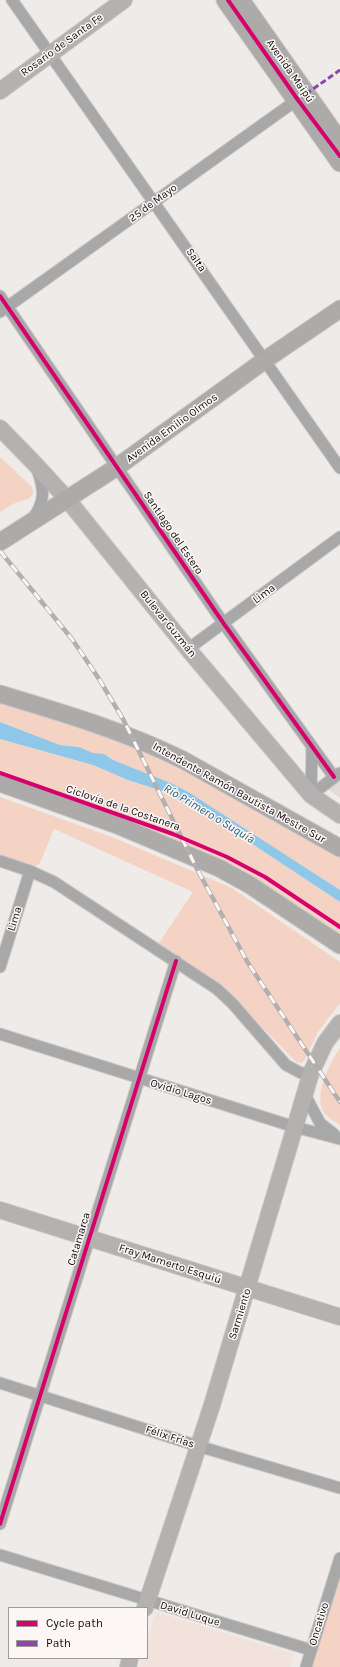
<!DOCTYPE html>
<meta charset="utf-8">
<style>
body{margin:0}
#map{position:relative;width:340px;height:1667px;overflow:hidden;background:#eeebe9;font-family:Karla,sans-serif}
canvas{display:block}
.legend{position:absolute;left:8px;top:1607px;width:140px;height:52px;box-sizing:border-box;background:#fcf7f5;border:1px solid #9e9a98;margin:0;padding:5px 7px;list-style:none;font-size:12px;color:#100e0d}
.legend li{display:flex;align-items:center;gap:8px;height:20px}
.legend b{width:20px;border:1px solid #9e9a98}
</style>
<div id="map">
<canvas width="340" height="1667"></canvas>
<ul class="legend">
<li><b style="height:5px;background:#d6006c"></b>Cycle path</li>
<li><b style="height:5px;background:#8e44ad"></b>Path</li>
</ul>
</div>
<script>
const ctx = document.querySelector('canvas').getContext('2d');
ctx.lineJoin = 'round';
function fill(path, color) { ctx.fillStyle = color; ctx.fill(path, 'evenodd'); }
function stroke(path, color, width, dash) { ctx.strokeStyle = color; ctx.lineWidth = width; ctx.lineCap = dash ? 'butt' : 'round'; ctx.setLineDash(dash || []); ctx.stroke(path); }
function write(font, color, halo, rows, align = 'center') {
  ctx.font = font + ' Karla,sans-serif'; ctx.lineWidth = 3; ctx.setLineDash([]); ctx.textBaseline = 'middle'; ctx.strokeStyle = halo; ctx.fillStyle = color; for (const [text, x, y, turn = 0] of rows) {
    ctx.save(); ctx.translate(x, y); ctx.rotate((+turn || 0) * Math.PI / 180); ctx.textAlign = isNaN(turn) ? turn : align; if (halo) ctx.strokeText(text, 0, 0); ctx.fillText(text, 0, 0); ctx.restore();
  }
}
const built = new Path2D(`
 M340,780V798L328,789Z`);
const education = new Path2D(`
 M156,1612L294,1654L290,1667H139L142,1658H147V1642Z`);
const green = new Path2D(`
 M0,457L32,487L33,493L30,498L15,503L0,512Z
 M0,694L108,727L340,848V890L190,793L173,784L113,760L104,754L93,753L79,747L60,745L0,722Z
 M0,739L93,765L128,780L168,793L210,816L340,902V945L250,885L0,783Z
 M0,797L112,837L232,888L340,962V1003L318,1032L304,1061L301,1063L296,1062L235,999L159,943L193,892L54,829L40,863L30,871L0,861Z
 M340,1048V1125C334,1121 327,1118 323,1111C314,1093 330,1063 340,1048Z
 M340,1569V1667H309Z`);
const water = new Path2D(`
 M0,722L60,745L79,747L93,753L104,754L113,760L173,784L190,793L340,890V902L210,816L168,793L128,780L93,765L0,739Z`);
const street = new Path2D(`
 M12,0L340,468
 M0,296L224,624L334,777
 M0,312L301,97
 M33,518C46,501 44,488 37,469
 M188,649L340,537
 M311,795L312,747
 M311,795L340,773
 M0,861L30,871L54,882L217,989L232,1003L286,1065L301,1073H311
 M0,967L30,871
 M0,1034L295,1127L340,1139
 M305,1095L320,1123L334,1134
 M0,1383L198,1446L340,1488
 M0,1524L176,961
 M0,1555L311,1650
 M306,1667L340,1558`);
const secondary = new Path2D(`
 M0,91L124,0
 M0,428L35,464L67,499L188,649L311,795L340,815
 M0,1210L340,1317
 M145,1608L212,1405L311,1073L325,1043L340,1023
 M128,1667L130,1658`);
const primary = new Path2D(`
 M225,0L340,163
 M241,0L340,141
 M0,542L117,467L265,360L340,309
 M0,694C63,713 124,731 183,760L340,848
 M0,783L117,825L219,868L250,885L340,945`);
const rail = new Path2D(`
 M0,551L72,639L99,679L123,719L197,869L248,963L340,1102`);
const quiet = new Path2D(`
 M306,94L340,70`);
const cycleway = new Path2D(`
 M228,0L298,100L340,156
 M0,296L224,624L334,777
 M0,773L173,834L227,857L265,877L340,927
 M0,1524L176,961`);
const streetNames = [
 ["Rosario de Santa Fe",62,45,-36],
 ["Avenida Maipú",290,71,55],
 ["25 de Mayo",153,203,-36],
 ["Salta",196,260,55],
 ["Avenida Emilio Olmos",172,428,-36],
 ["Santiago del Estero",173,533,56],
 ["Lima",264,594,-37],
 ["Bulevar Guzmán",168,624,51],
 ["Intendente Ramón Bautista Mestre Sur",239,793,29],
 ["Ciclovía de la Costanera",123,808,19],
 ["Lima",15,919,-73],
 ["Ovidio Lagos",181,1092,17],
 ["Catamarca",79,1239,-73],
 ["Fray Mamerto Esquiú",170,1264,18],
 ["Sarmiento",240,1314,-73],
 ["Félix Frías",170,1437,18],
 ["David Luque",190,1614,17],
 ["Oncativo",319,1624,-73]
];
const waterNames = [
 ["Río Primero o Suquía",209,814,31]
];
fill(built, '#e3dbd8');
fill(education, '#f1e2dc');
fill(green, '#f5d3c4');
fill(water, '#8ec7e8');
stroke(street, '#cac8c7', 13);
stroke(secondary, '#cac8c7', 18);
stroke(primary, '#cac8c7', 19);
stroke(street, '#a9a8a8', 11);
stroke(secondary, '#b3b2b0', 16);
stroke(primary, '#adaba9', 17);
stroke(rail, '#b2afae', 4.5);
stroke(rail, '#fcf7f5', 3, [9]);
stroke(quiet, '#8e44ad', 3, [6, 3]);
stroke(cycleway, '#d6006c', 4);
write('11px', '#100e0d', '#fcf7f5', streetNames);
write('italic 12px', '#1a5a7a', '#fcf7f5', waterNames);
</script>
